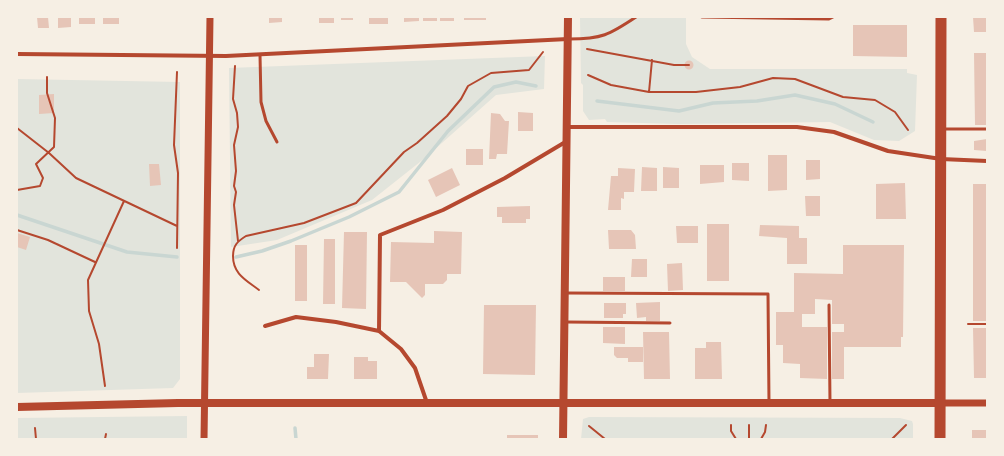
<!DOCTYPE html>
<style>
body{margin:0}
#map{position:relative;width:1004px;height:456px;overflow:hidden;background:#f6efe4;font-family:"DM Sans",sans-serif}
canvas{display:block}
.frame{position:absolute;inset:0;border:18px solid #f6efe4;pointer-events:none}
</style>
<div id="map">
<canvas width="1004" height="456"></canvas>
<div class="frame"></div>
</div>
<script>
const ctx = document.querySelector('canvas').getContext('2d');
ctx.lineJoin = 'round';
function fill(path, color) { ctx.fillStyle = color; ctx.fill(path, 'evenodd'); }
function stroke(path, color, width, dash) { ctx.strokeStyle = color; ctx.lineWidth = width; ctx.lineCap = dash ? 'butt' : 'round'; ctx.setLineDash(dash || []); ctx.stroke(path); }
const green = new Path2D(`
 M580,17H686V44L692,57L710,69H907V73L917,75L915,131L899,141L874,140L830,122L678,124L607,122L605,119L589,120L583,111V85L581,83Z
 M545,56L544,89L496,95L425,158L372,200L277,240L231,247L229,68Z
 M17,79L180,82V379L173,388L17,393Z
 M187,416V439H17V418Z
 M589,417L900,418L912,421L913,424V439H581L583,419Z`);
const stream = new Path2D(`
 M597,101L679,111L713,103L757,101L795,95L835,104L873,122
 M17,215L127,252L177,257
 M236,257L262,251L291,241L349,217L399,192L448,131L494,87L516,82L536,86
 M295,428L296,439`);
const building = new Path2D(`
 M37,17H48L49,28H38Z
 M58,17H71V27L58,28Z
 M79,17H95V24H79Z
 M103,17H119V24H103Z
 M269,17H282V22L269,23Z
 M319,17H334V23H319Z
 M341,17H353V20H341Z
 M369,17H388V24H369Z
 M404,17H419V21L404,22Z
 M423,17H437V21H423Z
 M440,17H454V21H440Z
 M464,17H486V20H464Z
 M973,17H987V32H974Z
 M853,25H907V57L853,56Z
 M974,53H987V125H975Z
 M684.5 65a4.5 4.5 0 1 1 9 0a4.5 4.5 0 1 1-9 0Z
 M54,94V113L39,114V95Z
 M518,112L533,113V131H518Z
 M491,113L500,114L505,121H509L507,154H497L496,159H489Z
 M987,139V151L974,150V141Z
 M466,149H483V165H466Z
 M768,155H787V190L768,191Z
 M806,160H820V179L806,180Z
 M732,163H749V181L732,180Z
 M149,164H159L161,185L150,186Z
 M700,165H724V182L700,184Z
 M642,167L657,168V191H641Z
 M663,167L679,168V188H663Z
 M452,168L460,185L436,197L428,180Z
 M618,168L635,169L634,192H624V199L621,198V210H608L611,176H618Z
 M905,183L906,219H876V184Z
 M973,184H987V321H973Z
 M805,196H820V216H806Z
 M530,206V219H526V223H502V217H497V207Z
 M707,224H729V281H707Z
 M760,225L799,226V238H807V264H787V238L759,236Z
 M676,226H698V243H677Z
 M608,230H631L635,235L636,249H609Z
 M434,231L462,232L461,274H447V280L443,284H425V295L422,298L406,282H390L391,242L434,243Z
 M344,232H367L366,309L342,308Z
 M17,233L30,237L26,250L17,247Z
 M324,239H335V304H323Z
 M295,245H307V301H295Z
 M843,245H904L903,337H901V347H844V379H832V332H844V324H832V300L815,299V314H802V327H827V379L800,378V364L783,363V345H776V312H794V273L843,274Z
 M632,259H647V277H631Z
 M682,263L683,290L668,291L667,264Z
 M603,277H625V291H603Z
 M660,302V321H646V317L637,318L636,303Z
 M604,303H626V314H623V318H604Z
 M484,305H536L535,375L483,374Z
 M603,327H625V344L603,343Z
 M973,328H987V378H974Z
 M643,332H669L670,379H644Z
 M706,342H721L722,379H695V348H706Z
 M614,347H643V362H628V358H617L614,355Z
 M314,354H329L328,379H307V367H314Z
 M354,357H368V361H377V379H354Z
 M972,430H987V439H972Z
 M507,435H538V439H507Z`);
const path = new Path2D(`
 M587,49L674,65H689
 M235,66L233,99L237,113L238,127L234,145L236,171L234,186L236,192L234,205L238,241
 M588,75L611,85L649,92H696L740,87L773,78L795,79L843,97L875,100L895,112L908,130
 M649,92L652,60
 M17,128L49,153L76,178L177,226
 M17,190L40,186L43,178L36,164L54,147L55,118L47,93V77
 M17,230L48,240L95,262
 M177,248L178,173L174,145L177,72
 M259,290C246,280 233,274 233,256C233,245 238,241 246,236L304,223L356,203L404,152L417,143L447,116L461,99L468,86L491,73L529,70L543,52
 M968,324H987
 M105,386L99,344L89,311L88,280L124,201
 M731,425V431L736,439
 M589,426L605,439
 M35,428L36,439
 M105,439L106,434
 M749,439V425
 M761,439L765,432L766,425
 M892,439L906,425`);
const service = new Path2D(`
 M702,17L829,19L833,17
 M569,39C602,39 609,35 636,17
 M260,55L261,102L266,121L277,142
 M943,129H987
 M566,293L768,294L769,403
 M829,305L830,403
 M566,322L670,323`);
const minor = new Path2D(`
 M17,54L226,56L568,39
 M568,127H797L834,132L888,151L941,159L987,161
 M265,326L296,317L336,322L379,331L401,349L415,368L427,403
 M379,331L380,235L443,210L505,178L567,141`);
const tertiary = new Path2D(`
 M940,403H987
 M204,439L210,17`);
const secondary = new Path2D(`
 M17,407L178,403H940
 M563,439L568,17`);
const trunk = new Path2D(`
 M940,439L941,17`);
fill(green, '#e2e4dc');
stroke(stream, '#c9d6d2', 3.5);
fill(building, '#e6c5b7');
stroke(path, '#b5482f', 2);
stroke(service, '#b5482f', 3);
stroke(minor, '#b5482f', 4);
stroke(tertiary, '#b5482f', 7);
stroke(secondary, '#b5482f', 8);
stroke(trunk, '#b5482f', 11);
</script>
